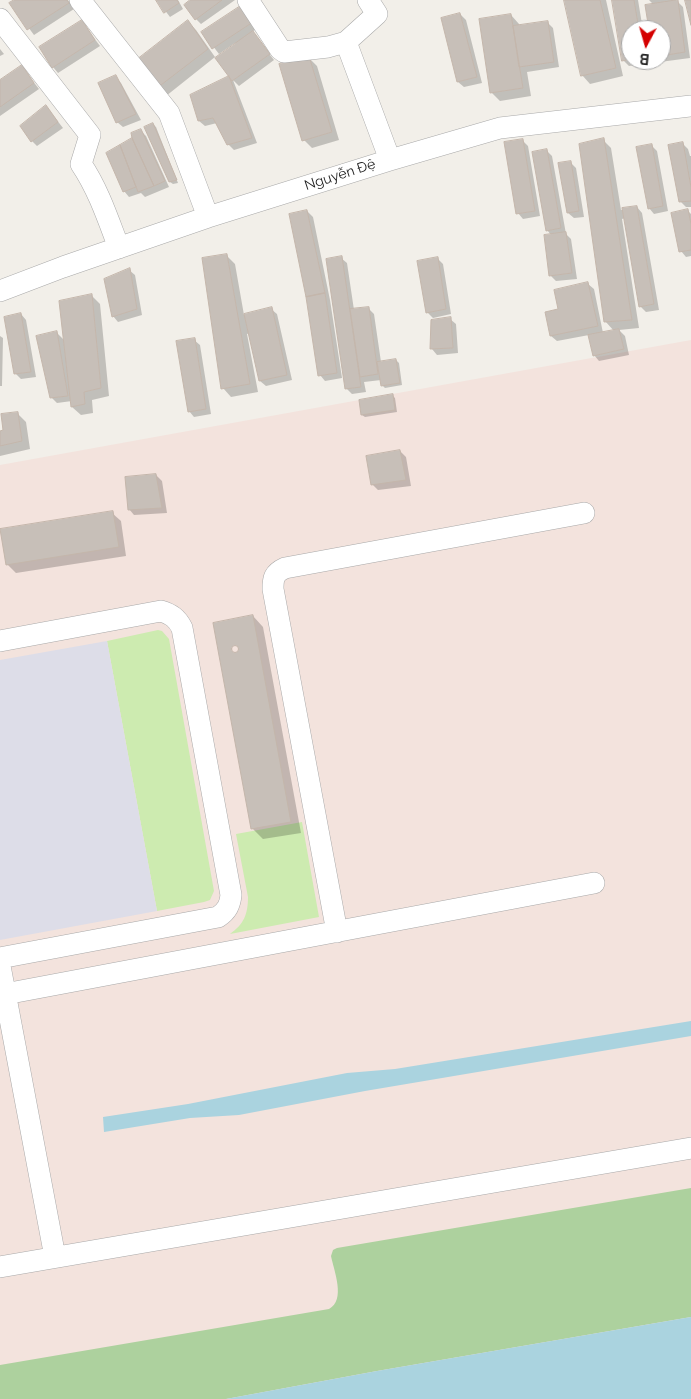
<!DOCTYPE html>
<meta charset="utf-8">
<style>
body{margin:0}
#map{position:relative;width:691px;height:1399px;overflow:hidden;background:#f2efe9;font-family:Raleway,sans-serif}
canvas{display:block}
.north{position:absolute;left:621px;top:20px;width:50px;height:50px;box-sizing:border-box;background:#fff;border:1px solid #a7a7a7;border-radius:50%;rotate:186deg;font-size:14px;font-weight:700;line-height:20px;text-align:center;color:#222}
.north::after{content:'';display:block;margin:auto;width:18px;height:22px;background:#d40000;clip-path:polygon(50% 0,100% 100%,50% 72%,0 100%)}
</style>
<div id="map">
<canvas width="691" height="1399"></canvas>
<div class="north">B</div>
</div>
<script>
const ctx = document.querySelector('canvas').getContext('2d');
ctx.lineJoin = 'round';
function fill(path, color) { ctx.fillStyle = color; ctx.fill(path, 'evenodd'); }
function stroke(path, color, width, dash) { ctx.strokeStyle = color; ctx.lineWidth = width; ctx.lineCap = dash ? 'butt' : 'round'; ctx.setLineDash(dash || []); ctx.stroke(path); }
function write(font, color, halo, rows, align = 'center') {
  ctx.font = font + ' Raleway,sans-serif'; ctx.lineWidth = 4.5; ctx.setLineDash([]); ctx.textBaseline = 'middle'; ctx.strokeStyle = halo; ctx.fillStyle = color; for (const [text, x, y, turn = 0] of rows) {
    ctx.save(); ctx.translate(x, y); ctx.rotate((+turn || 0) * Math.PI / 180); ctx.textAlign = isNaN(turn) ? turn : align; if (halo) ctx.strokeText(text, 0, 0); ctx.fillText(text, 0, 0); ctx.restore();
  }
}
const military = new Path2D(`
 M691,340V1399H0V465Z`);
const grass = new Path2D(`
 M158,630L162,631L169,639L214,891L210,900L204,902L157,911L107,641Z
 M302,822L319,917L230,934C244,924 248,914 248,897L236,834Z`);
const forest = new Path2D(`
 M691,1188V1317L377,1371L226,1399H0V1365L329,1309C346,1300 334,1271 331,1256L333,1250L337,1248Z`);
const plaza = new Path2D(`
 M107,641L157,911L0,940V660Z`);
const water = new Path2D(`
 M691,1021V1036L365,1091L239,1115L190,1118L104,1132L103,1117L188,1104L347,1073L395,1069Z
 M691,1317V1399H226L377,1371Z`);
const shadow = new Path2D(`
 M16,0H68L74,9L34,35L11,4Z
 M157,0H178L183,9L170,17Z
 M192,0H235L201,24L196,19Z
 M565,0H606L623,76L590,84L582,75Z
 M614,0H638L643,30H631V60H647L648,63L629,66L623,60Z
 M649,0H676L683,7L690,58L660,62L658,60H661V30H650L654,5Z
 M242,7L258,28L252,32L274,60L239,86L233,80L257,143L234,150L228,144L217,123L205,126L199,121L191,96L231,77L236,45L235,43L219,54L203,33Z
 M460,14L466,20L482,83L464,87L458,82L442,18Z
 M511,15L519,24L520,26L547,22L553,28L559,67L527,72L531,96L500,101L491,92Z
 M82,22L100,46L58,73L53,67Z
 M188,22L196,30L215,57L166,96L158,88Z
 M0,49L4,54L0,56Z
 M308,57L317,66L339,140L312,148L304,140Z
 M22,67L39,89L0,116V82Z
 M115,77L121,83L141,120L123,127L117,122Z
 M46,106L63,128L37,146L32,141Z
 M153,124L156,127L178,183L173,184L170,182L146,127Z
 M140,130L146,136L169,187L145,197L141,193L129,197L124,191L107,154L133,139Z
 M522,140L528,146L540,216L523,219L518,213Z
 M603,140L611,148L621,210L637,207L642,213L659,310L646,312L640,306L625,218L622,219L639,328L619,330L625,336L629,355L599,361L594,355L589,335L557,341L551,336L546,313L559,310L588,284L594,289L603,333L614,331L605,321Z
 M683,144L688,149L690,156H691V207H686L681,202Z
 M651,145L657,151L668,211L654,214L649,208Z
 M547,151L552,156L566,234L571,239L577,279L556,281L551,276L552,236L547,230Z
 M570,162L576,168L584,217L574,218L568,213Z
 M687,210L691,214V256L686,257L681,251Z
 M307,211L313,217L330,300L342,378L325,381L320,375L307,297Z
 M226,255L235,264L244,315L271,309L277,314L292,380L266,386L260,381L250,333L247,334L258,392L231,397L223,388Z
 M341,258L347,263L354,310L368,308L374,314L381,362L396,360L399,363L402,385L385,388L382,385L381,380L364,382L366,392L352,394L346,388Z
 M437,258L443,264L451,314L433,318L427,312Z
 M129,270L135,275L142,315L118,322L113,316Z
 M92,296L100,304L109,396L92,400L93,413L81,415L72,407V401L57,403L51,397L57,333L65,341Z
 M21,314L26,320L36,377L21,379L15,373Z
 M450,319L456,324L458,353L437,355L432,349V321Z
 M0,336L3,338L2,386H0Z
 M194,340L200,345L211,414L194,417L189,411Z
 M392,395L395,398L397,412L365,417L362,415Z
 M17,413L26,422L30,449L0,456V432L5,431Z
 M400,451L406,457L411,486L378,490L372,484Z
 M156,475L162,481L167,513L134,515L129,509Z
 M112,513L121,521L126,556L16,573L7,564Z
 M253,616L263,627L301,833L263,839L252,828Z`);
const building = new Path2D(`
 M14,0H67L69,3L27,30L9,3Z
 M156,0H177L179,3L164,13Z
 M190,0H222L195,20L184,5Z
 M564,0H600L616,68L581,76Z
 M612,0H634L639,30H631V59L622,61Z
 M678,0L685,52L661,56V30H649L645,5Z
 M685,0H691V25Z
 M242,5L253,22L212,49L201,32Z
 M460,13L477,77L457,82L441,18Z
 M511,14L523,88L490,93L479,19Z
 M82,20L95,40L52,68L39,47Z
 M188,20L208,49L157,88L134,62Z
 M548,21L554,62L519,67L513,26Z
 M253,31L270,54L232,81L215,58Z
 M309,56L332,132L302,141L279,64Z
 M22,65L34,83L0,107V80Z
 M116,75L136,114L116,123L98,83Z
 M229,76L252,138L227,145L213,118L198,121L190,95Z
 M46,105L58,122L31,142L20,126Z
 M153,123L177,180L169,182L144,127Z
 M141,129L165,181L154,186L132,138L131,133Z
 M132,138L154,186L138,192L120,145Z
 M604,138L632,320L604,322L579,144Z
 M523,139L535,211L516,214L504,142Z
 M683,142L691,187V201L679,202L668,145Z
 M652,144L663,206L648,209L636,147Z
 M120,145L136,187L123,192L106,153Z
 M547,149L561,228L546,231L532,152Z
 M571,161L579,211L567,213L558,163Z
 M637,206L654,304L639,307L622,208Z
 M688,209L691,224V250L679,252L671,213Z
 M307,210L325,293L306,297L289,214Z
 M566,232L572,273L549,276L544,235Z
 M227,254L250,384L221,389L202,258Z
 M342,256L361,387L345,389L326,259Z
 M438,257L446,309L426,313L417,261Z
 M130,268L137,309L112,317L104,279Z
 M588,282L598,326L550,336L545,312L558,309L554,290Z
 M325,293L337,373L318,376L306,297Z
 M92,294L101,388L84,392L85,404L71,407L59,301Z
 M272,307L287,375L259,381L244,314Z
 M369,307L378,374L360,377L350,309Z
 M21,313L31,372L14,374L4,317Z
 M451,317L453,348L430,349L431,320Z
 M619,329L624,349L593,356L588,335Z
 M57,331L68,396L50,398L36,336Z
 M195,338L206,409L188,412L176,341Z
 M396,359L400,383L381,386L377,362Z
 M393,394L395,410L361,415L359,400Z
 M18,412L22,441L0,446V431L3,430L1,414Z
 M400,450L406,480L371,485L366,456Z
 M156,474L162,508L128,510L125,477Z
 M113,511L119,547L6,565L0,529Z
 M253,615L291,822L251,829L213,623Z
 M231.5 649a3.5 3.5 0 1 1 7 0a3.5 3.5 0 1 1-7 0Z`);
const minor = new Path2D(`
 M80,0L169,113L208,217
 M248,0L280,49L284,52L328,47L346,42L390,160
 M0,19L90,135L81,164C98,189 108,219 119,248
 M346,42L377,14L368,0
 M0,291L63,267L208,217L390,160L500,128L691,106
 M0,641L161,611C171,614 177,618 182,628L231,895C230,905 227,911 218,917L0,958
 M337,932L273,589C273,578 274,573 285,568L584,513
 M0,966L55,1257
 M0,995L594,883
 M0,1267L691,1148`);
const streetNames = [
 ["Nguyễn Đệ",340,175,-18]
];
fill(military, '#f3e3dd');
fill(grass, '#cdebb0');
fill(forest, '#add19e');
fill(plaza, '#dddde8');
fill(water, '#aad3df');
fill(shadow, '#0003');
fill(building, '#c7bfb8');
stroke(building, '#c4b6ab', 1);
stroke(minor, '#a9a9a9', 22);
stroke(minor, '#fff', 21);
write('14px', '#222', '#fff', streetNames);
</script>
